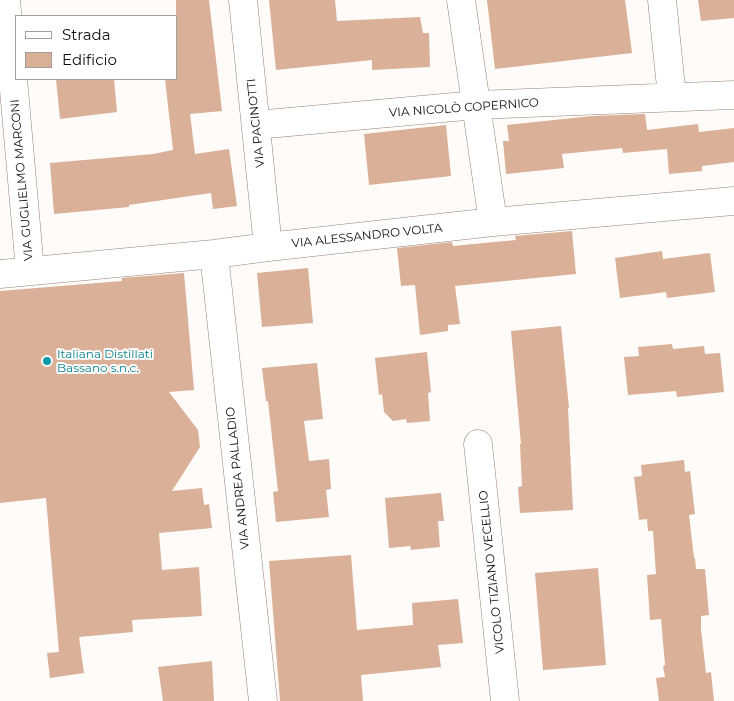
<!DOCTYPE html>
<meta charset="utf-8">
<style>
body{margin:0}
#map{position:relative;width:734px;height:701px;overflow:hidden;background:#fefbf8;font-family:Montserrat,sans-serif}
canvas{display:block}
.legend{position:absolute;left:15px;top:15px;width:162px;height:65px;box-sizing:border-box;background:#fff;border:1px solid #a19f9d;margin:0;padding:6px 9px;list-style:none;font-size:15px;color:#130e09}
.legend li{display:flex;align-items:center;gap:10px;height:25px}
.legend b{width:25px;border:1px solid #a19f9d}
</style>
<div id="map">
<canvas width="734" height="701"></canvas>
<ul class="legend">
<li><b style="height:6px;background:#fff"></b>Strada</li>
<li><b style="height:14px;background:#dbb099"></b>Edificio</li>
</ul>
</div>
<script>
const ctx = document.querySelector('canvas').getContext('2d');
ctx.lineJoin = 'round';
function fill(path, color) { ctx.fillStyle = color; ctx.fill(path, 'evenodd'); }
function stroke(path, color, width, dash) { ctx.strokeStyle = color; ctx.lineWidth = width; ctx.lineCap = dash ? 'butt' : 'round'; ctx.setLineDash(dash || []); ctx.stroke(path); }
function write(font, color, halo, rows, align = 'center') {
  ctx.font = font + ' Montserrat,sans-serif'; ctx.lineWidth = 4; ctx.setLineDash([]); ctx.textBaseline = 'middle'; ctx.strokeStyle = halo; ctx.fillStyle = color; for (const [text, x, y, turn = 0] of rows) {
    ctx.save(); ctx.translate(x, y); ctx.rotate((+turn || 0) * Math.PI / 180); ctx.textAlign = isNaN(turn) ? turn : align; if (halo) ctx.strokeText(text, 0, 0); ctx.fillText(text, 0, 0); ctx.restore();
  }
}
const building = new Path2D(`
 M176,0H209L222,111L190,114L195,154L229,149L237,206L213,209L211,193L129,205V207L54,214L50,163L153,154L173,150L165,79H176Z
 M269,0H335L337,21L420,17L423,33H429L430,67L372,70V60L276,70Z
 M487,0H625L632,53L495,69Z
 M698,0H734V18L701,21Z
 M56,79H114L117,112L60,119Z
 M645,114L647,130L698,124L699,132L734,128V162L702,166V171L669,174L667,149L623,153L622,148L562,154L564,168L506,174L503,141H509L507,125L592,116Z
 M446,125L451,176L369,185L364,134Z
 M572,231L576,274L455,286L460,324L448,325V331L420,335L415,285L401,286L397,248L452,242L453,246L516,240L515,236Z
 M662,251L663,259L710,253L715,292L667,298L666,292L620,298L615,258Z
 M308,268L313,323L262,327L257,273Z
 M184,273L194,390L169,392L198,430L200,447L172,491L202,488L204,505L209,504L212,528L159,533L162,570L199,567L202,616L132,620L133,632L79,637L84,673L50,678L47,653L59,652L46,498L0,503V291L122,281V278Z
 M561,326L569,408H568L573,510L520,513L518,487L522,486L520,444H521L511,331Z
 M672,344L673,349L704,346L705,354L720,353L724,392L677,397L676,391L628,395L624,357L639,356L638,347Z
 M427,352L431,392L428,393L430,421L407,423L406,419L393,421L384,412L382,394L379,395L375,358Z
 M317,363L323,419L304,421L309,461L329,459L331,489L326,490L329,517L276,522L273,492L278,491L268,401H266L262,368Z
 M684,460L685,472L690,471L695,514L689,515L694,558H695L696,569H705L709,615L701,616V629L706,673L711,672L714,701H659L656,678L665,677L663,666L665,665L661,619L650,620L647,575L656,574L653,531H648L647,519L639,520L634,477L642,476L641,465Z
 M441,493L444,521H438L440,547L411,550L410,546L389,548L385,498Z
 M351,555L357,630L413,625L412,603L458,599L463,643L438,645L441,667L361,675L363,701H280L269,561Z
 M598,568L606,665L543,670L535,573Z
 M212,661L214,701H163L158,667Z`);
const minor = new Path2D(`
 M6,0L30,270
 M243,0L268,247
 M461,0L493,222
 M662,0L672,97
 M256,125L476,105L734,95
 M214,254L263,701
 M0,274L214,254L268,247L493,222L734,201
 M478,444L505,701`);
const markers = [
 [47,361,5,"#0f9aa8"]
];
const streetNames = [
 ["VIA NICOLÒ COPERNICO",464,108,-4],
 ["VIA PACINOTTI",256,123,-96],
 ["VIA GUGLIELMO MARCONI",22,180,-95],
 ["VIA ALESSANDRO VOLTA",367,236,-6],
 ["VIA ANDREA PALLADIO",238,478,-96],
 ["VICOLO TIZIANO VECELLIO",492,572,-96]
];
const cultureNames = [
 ["Italiana Distillati",57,354],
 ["Bassano s.n.c.",57,368]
];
fill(building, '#dbb099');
stroke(minor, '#938275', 29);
stroke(minor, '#fff', 28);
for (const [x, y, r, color] of markers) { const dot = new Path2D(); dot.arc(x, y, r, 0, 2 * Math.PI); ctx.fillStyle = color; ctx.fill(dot); stroke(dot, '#fff', 2); }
write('12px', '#130e09', '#fff', streetNames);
write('12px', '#0d838f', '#fff', cultureNames, 'left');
</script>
